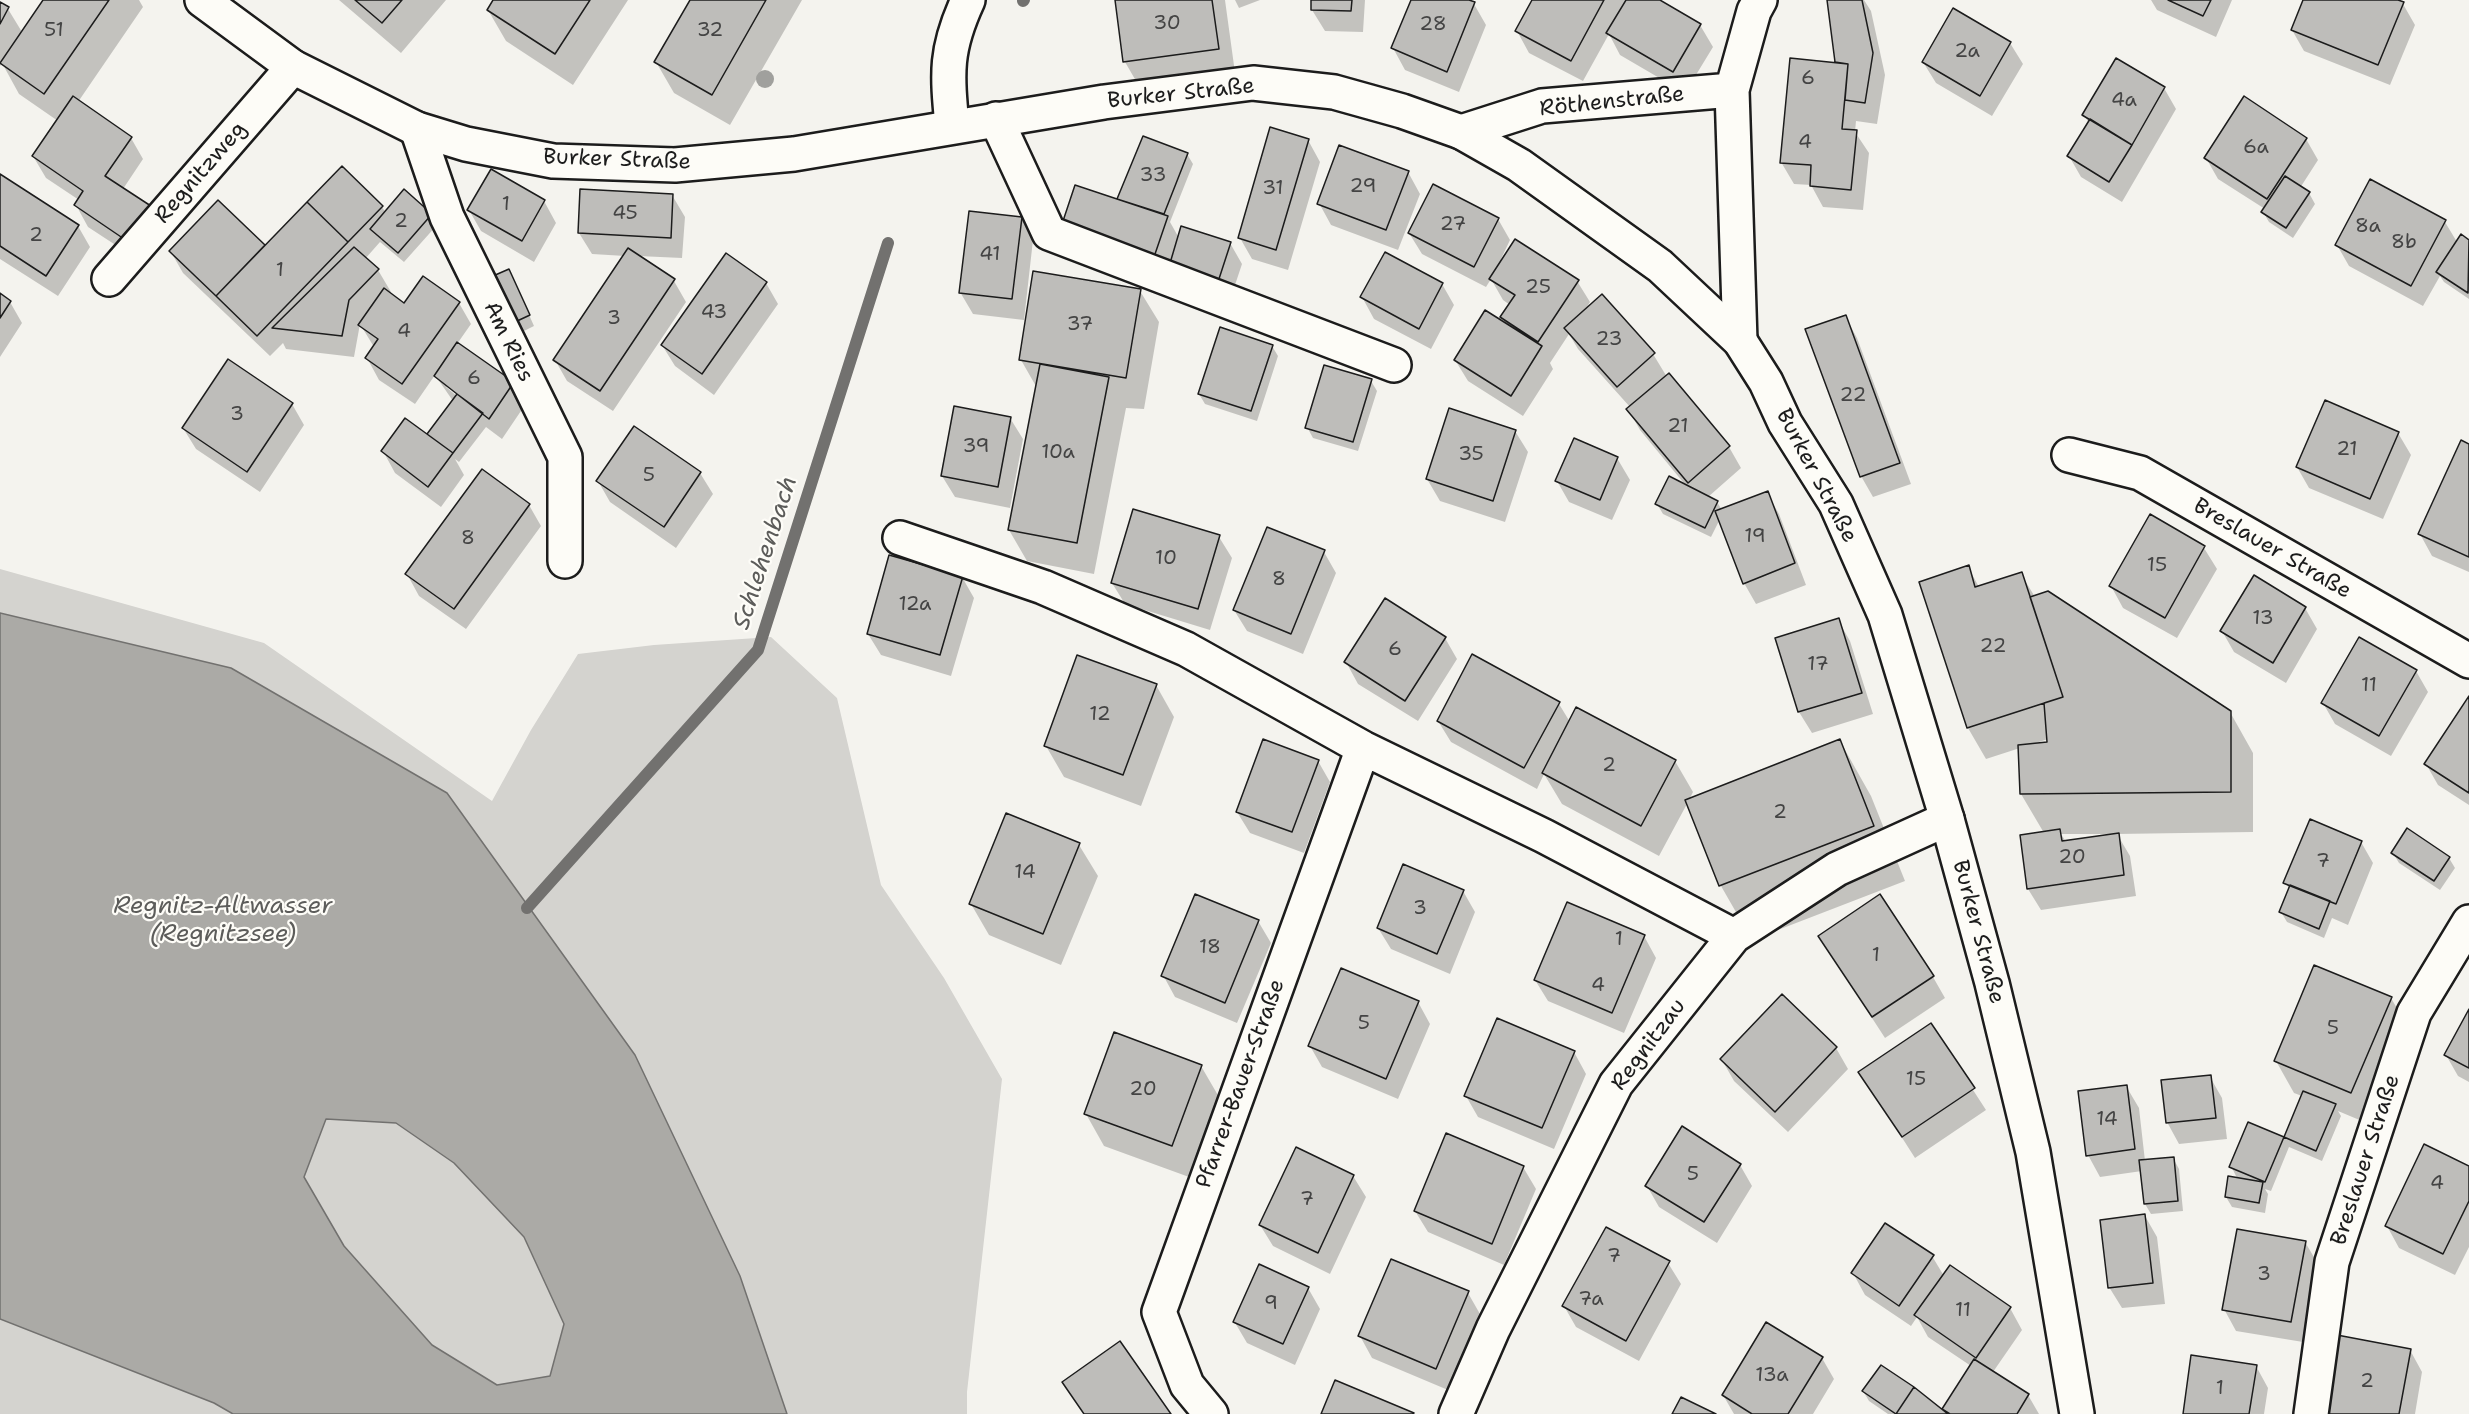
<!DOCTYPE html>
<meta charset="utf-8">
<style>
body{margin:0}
canvas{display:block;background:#f4f3ee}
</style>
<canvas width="2469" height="1414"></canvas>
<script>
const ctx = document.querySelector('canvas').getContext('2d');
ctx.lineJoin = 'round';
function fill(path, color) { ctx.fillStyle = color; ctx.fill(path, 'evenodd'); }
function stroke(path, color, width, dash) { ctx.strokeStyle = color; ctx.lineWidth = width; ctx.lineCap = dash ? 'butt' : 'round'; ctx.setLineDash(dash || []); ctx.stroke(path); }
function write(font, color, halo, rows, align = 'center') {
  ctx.font = font + ' "Shantell Sans",sans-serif'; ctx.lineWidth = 4.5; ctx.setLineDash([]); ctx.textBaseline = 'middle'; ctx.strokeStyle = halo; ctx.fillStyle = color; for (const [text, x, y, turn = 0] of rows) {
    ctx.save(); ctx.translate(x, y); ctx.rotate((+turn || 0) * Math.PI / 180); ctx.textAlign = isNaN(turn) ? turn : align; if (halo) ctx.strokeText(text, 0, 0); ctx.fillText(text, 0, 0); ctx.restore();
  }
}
const green = new Path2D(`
 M0,569L264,643L492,801L531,730L578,654L654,645L771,637L837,698L881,885L944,978L1002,1079L967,1392V1414H0Z`);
const water = new Path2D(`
 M0,613L231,668L447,793L635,1055L740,1276L787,1414H233L214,1403L0,1319ZM326,1119L396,1123L454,1163L524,1237L564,1324L550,1376L497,1385L432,1345L344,1246L304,1177Z`);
const shadow = new Path2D(`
 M44,0H139L143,7L78,102L131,138L143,159L123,189L143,263L88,227L76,205L79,200L46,178L33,156L58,121L19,94L2,63L0,66V4L8,9L22,32Z
 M339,0H446L401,53Z
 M495,0H628L573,85L506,41L488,10Z
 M691,0H802L730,125L674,93L656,62Z
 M1116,0H1225L1236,80L1143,93L1125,62Z
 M1235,0H1260L1239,8Z
 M1312,0H1365L1363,32L1325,31L1312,10Z
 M1413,0H1465L1474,4L1486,25L1459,92L1405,70L1393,48Z
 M1534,0H1657L1700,25L1713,47L1685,93L1620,55L1609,34L1583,81L1529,53L1517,31Z
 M1829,0H1864L1871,11L1885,75L1877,124L1856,121L1855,132L1869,153L1863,210L1823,207L1811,185L1794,184L1781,162L1837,64Z
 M2151,0H2232L2216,37L2157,10Z
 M2304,0H2394L2403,4L2415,25L2390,85L2304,51L2292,30Z
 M2010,43L2023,64L1992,116L1936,83L1923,62Z
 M2164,88L2176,109L2122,202L2081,177L2069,156L2089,123L2084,115Z
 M1144,137L1187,154L1193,164L1170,222L1179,238L1230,243L1242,264L1228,306L1166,277L1118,201Z
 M2306,139L2318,160L2300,188L2309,193L2315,204L2293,238L2269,222L2263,212L2265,209L2218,179L2206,158Z
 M1308,140L1320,162L1288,270L1252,259L1240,238Z
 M1408,172L1420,194L1398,250L1331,225L1319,203Z
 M0,175L78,226L90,247L58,296L0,259Z
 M2371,181L2445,222L2457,242L2461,237L2469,242V299L2444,282L2440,276L2423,306L2349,266L2337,245Z
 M672,195L685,217L682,258L638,256L674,281L686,302L613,411L567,381L555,360L625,256L592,254L579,233Z
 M544,201L556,223L534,262L481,231L469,210Z
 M218,202L265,247L382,207L386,213L431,215L437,225L404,262L380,242L365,259L378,270L391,292L388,294L405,305L459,303L471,324L457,344L513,383L525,405L502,439L486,427L459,462L455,459L464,475L441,507L395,473L383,451L427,436L453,401L435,375L415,404L379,380L367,358L374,347L360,324L354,357L286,349L283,343L270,356L183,273L171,252ZM448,385L458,393V397L446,387Z
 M1021,218L1033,240L1024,320L973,314L960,292Z
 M1498,219L1510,240L1501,259L1577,281L1590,302L1585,310L1653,354L1667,377L1669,375L1729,447L1741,468L1708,497L1717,502L1722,510L1767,493L1779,514L1806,585L1756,604L1744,583L1720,519L1711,537L1663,514L1657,504L1687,487L1640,430L1628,409L1630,407L1578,349L1569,334L1550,363L1553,369L1523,416L1468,381L1455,360L1507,326L1502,317L1510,305L1503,300L1491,279L1486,287L1422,254L1409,233Z
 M514,281L534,326L522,332L516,322Z
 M766,283L778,304L714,395L675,366L662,345Z
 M1442,284L1454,305L1431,349L1374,319L1362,297Z
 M1140,291L1159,322L1144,409L1126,408L1094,574L1027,561L1009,530L1037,388L1021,360Z
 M0,295L10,302L22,323L0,357Z
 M1845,316L1857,338L1911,484L1873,497L1861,476Z
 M1272,346L1278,356L1257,421L1205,404L1199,394Z
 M1371,381L1377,391L1358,451L1313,438L1307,427Z
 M2326,402L2398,433L2411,455L2383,519L2309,488L2297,467Z
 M292,404L304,425L260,492L196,449L183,428Z
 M1010,418L1023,439L1010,508L955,497L942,476Z
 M635,428L700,473L713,494L676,548L610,502L598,481Z
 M1515,431L1528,452L1505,522L1440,501L1427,479Z
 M2469,446V572L2432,556L2420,534Z
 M1617,458L1630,480L1612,520L1569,502L1557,481Z
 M529,505L541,526L466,629L419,596L407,574Z
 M2150,517L2204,548L2217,569L2177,638L2123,608L2111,586Z
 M1219,537L1232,558L1210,630L1125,604L1112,583Z
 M1324,552L1336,573L1303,654L1247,631L1234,610Z
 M1968,567L1979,587L2021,574L2035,597L2230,712L2253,753V832L2117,834L2130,856L2136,896L2041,910L2028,889L2044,833L2021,794L2020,748L1986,759L1968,728ZM2048,739V744H2033ZM2061,834H2108V836L2066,842Z
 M962,577L974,598L951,676L881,655L868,634Z
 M2305,608L2317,629L2286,683L2234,652L2222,631Z
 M1838,620L1850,641L1873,714L1812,733L1799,712L1777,639Z
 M1445,638L1457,659L1418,721L1358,684L1346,662Z
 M2416,671L2428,692L2391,756L2335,724L2323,703Z
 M1156,685L1174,717L1141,806L1064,777L1046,746Z
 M2469,698V805L2438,785L2426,764Z
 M1559,704L1570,722L1675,761L1693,792L1689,800L1840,741L1871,796L1905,881L1752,940L1721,886L1688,802L1659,856L1562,804L1544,774L1537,789L1451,742L1438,721Z
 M1318,761L1330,782L1304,853L1250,833L1237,812Z
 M1007,815L1079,845L1098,876L1061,965L989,935L971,904Z
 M2361,842L2373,863L2348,925L2332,918L2324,938L2287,922L2281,912L2290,890L2285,882Z
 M2393,853L2449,858L2455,868L2440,890L2399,863Z
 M1463,891L1475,912L1450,974L1391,949L1378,928Z
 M1258,921L1271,943L1237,1023L1175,997L1163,975Z
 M1644,936L1656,958L1624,1033L1548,1001L1535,980Z
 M1833,958L1933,977L1945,998L1885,1038Z
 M2391,998L2409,1029L2369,1124L2338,1111L2341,1116L2322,1161L2289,1147L2271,1191L2265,1189L2268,1194L2265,1213L2232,1207L2226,1197L2238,1180L2231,1166L2249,1124L2284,1139L2302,1096L2294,1093L2276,1061Z
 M1418,1002L1430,1024L1398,1099L1322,1067L1310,1046Z
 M2469,1012V1082L2458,1076L2446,1055Z
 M1931,1025L1986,1110L1915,1158L1860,1072Z
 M1836,1048L1848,1069L1788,1132L1734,1081L1722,1060Z
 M1574,1052L1586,1074L1554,1149L1478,1117L1466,1096Z
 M1201,1066L1219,1097L1189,1177L1104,1146L1086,1114Z
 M2210,1077L2222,1098L2227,1139L2179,1144L2167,1122Z
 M2126,1086L2139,1108L2145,1161L2173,1158L2179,1169L2183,1211L2151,1214L2145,1204L2142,1171L2100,1177L2088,1155Z
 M1740,1165L1752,1186L1717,1243L1659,1207L1647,1186Z
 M1523,1167L1536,1189L1504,1265L1428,1232L1415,1211Z
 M2469,1167V1247L2455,1275L2399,1248L2387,1226Z
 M1353,1176L1366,1197L1330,1274L1273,1246L1260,1225Z
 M2145,1216L2157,1237L2165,1304L2122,1308L2109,1287Z
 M2305,1242L2318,1264L2303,1342L2236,1331L2224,1309Z
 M1932,1256L1944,1276L2010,1308L2022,1330L1993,1372L2028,1395L2039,1414H1888L1869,1401L1863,1391L1942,1411L1971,1366L1928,1337L1917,1317L1911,1326L1865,1295L1853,1273Z
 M1668,1263L1681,1284L1639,1361L1576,1327L1564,1306Z
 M1308,1288L1320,1309L1295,1365L1247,1343L1234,1321Z
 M1468,1293L1480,1314L1448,1390L1372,1358L1360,1336Z
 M2410,1350L2422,1372L2415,1414H2324Z
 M1822,1358L1834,1379L1813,1414H1734L1723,1395Z
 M2256,1366L2268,1388L2264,1414H2184Z`);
const stream = new Path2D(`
 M1023,1L1024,0
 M527,908L758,650L888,243`);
const building = new Path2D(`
 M43,0H109L44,94L0,63Z
 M355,0H402L382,23Z
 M493,0H590L555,54L487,10Z
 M690,0H766L712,95L654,62Z
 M1115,0H1212L1219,49L1123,62Z
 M1311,0H1352L1351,11L1311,10Z
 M1411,0H1469L1475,2L1447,72L1391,48Z
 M1532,0H1604L1571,61L1515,31Z
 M1626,0H1660L1701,24L1673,72L1606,33Z
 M1827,0H1862L1873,53L1865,103L1845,100L1848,64L1835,62Z
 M2168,0H2211L2203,16Z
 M2303,0H2398L2404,2L2378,65L2291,30Z
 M0,2L9,7L0,24Z
 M1953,8L2011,42L1980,96L1922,62Z
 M1790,58L1848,64L1842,129L1857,130L1851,190L1810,186L1811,165L1780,163Z
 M2116,58L2165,87L2132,145L2082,115Z
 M73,96L132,137L105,176L154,208L130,243L74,205L83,191L32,156Z
 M2244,96L2307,138L2267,199L2204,158Z
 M2090,119L2132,145L2109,182L2067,156Z
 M1270,127L1309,139L1276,250L1238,238Z
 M1143,136L1188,153L1164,214L1117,199Z
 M1339,145L1409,171L1386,230L1317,204Z
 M342,166L383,206L348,242L307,202Z
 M491,169L545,200L522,241L467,210Z
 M0,174L79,225L46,276L0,246Z
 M2285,176L2310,192L2286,228L2261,212Z
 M2370,179L2446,220L2411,286L2335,245Z
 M1433,184L1499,218L1474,267L1408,233Z
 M1075,185L1168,216L1154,257L1061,227Z
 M404,189L432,214L398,253L370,229Z
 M580,189L673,194L671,238L578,233Z
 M218,200L265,245L216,296L169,251Z
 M307,202L348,242L257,336L216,296Z
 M969,211L1022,217L1012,299L959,293Z
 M1181,226L1231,242L1217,285L1168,270Z
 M2461,234L2469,240L2468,293L2436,272Z
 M1515,239L1579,280L1538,342L1500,317L1515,295L1489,279Z
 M354,247L379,269L349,300L342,336L272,328Z
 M628,248L675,279L600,391L553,360Z
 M1385,252L1443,283L1419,329L1360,297Z
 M726,253L767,282L702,374L661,345Z
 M509,269L530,315L515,322L493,276Z
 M1033,271L1141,289L1126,378L1019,360Z
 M423,276L460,302L402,384L365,358L378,339L358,325L384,288L404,303Z
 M0,293L11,301L0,318Z
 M1602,294L1655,353L1617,387L1564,328Z
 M1485,310L1542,346L1511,396L1454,360Z
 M1846,315L1900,463L1860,477L1805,329Z
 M1220,327L1273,345L1251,411L1198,394Z
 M457,342L514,382L489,419L434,376Z
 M228,359L293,403L247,472L182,428Z
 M1040,364L1109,377L1077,543L1008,530Z
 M1324,365L1372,379L1353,442L1305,428Z
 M1669,373L1730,446L1688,483L1626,409Z
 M457,394L483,413L453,453L427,434Z
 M2325,400L2399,432L2370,499L2296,467Z
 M954,406L1011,417L998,487L941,476Z
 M1449,408L1516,430L1493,501L1426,479Z
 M405,418L453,453L428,487L381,451Z
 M634,426L701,472L664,527L596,481Z
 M1574,438L1618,457L1600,500L1555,481Z
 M2461,440L2469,444V557L2418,534Z
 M482,469L530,504L454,609L405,574Z
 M1669,476L1718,501L1705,528L1655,504Z
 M1768,491L1795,563L1743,584L1715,511Z
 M1133,509L1220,535L1198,609L1111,583Z
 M2150,514L2205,546L2165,618L2109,586Z
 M1267,527L1325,550L1291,634L1233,610Z
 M889,555L963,576L940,655L867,634Z
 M1969,565L1975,587L2022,572L2063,697L1967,728L1919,582Z
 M2254,575L2306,607L2273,663L2220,631Z
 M2048,591L2231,711V792L2020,794L2018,745L2047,742L2044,703L2063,697L2030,597Z
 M1385,598L1446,637L1405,701L1344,662Z
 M1839,618L1862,693L1798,712L1775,638Z
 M2359,637L2417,670L2379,736L2321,703Z
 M1472,654L1560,702L1524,768L1437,721Z
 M1077,655L1157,684L1123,775L1044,746Z
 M2469,696V793L2424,764Z
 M1576,707L1676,760L1641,826L1542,773Z
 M1263,739L1319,760L1292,832L1236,812Z
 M1840,739L1874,826L1719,886L1685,800Z
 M1006,813L1080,843L1043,934L969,904Z
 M2310,819L2362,841L2336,904L2283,883Z
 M2407,828L2450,857L2434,881L2391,853Z
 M2060,829L2062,841L2119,833L2124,875L2027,889L2020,835Z
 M1403,864L1464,890L1437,954L1377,928Z
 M2290,885L2330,901L2319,929L2279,912Z
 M1195,894L1259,920L1225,1003L1161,976Z
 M1880,894L1934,976L1872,1017L1818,936Z
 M1567,902L1645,935L1612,1013L1534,980Z
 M2314,965L2392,997L2351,1093L2274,1061Z
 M1341,968L1419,1001L1386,1079L1308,1046Z
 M1782,994L1837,1047L1775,1112L1720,1059Z
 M2469,1009V1068L2444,1055Z
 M1497,1018L1575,1051L1542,1128L1464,1096Z
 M1931,1023L1975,1088L1902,1137L1858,1072Z
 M1114,1032L1202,1065L1172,1146L1084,1114Z
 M2211,1075L2216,1118L2166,1123L2161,1080Z
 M2127,1085L2135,1149L2086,1156L2078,1091Z
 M2303,1091L2336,1104L2316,1151L2284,1137Z
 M2248,1122L2284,1137L2265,1182L2229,1167Z
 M1682,1126L1741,1164L1704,1222L1645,1186Z
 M1446,1133L1524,1166L1492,1244L1414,1211Z
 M2424,1144L2469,1166V1201L2443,1254L2385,1226Z
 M1296,1147L1354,1175L1318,1253L1259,1225Z
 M2174,1157L2178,1201L2144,1204L2139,1160Z
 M2228,1176L2263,1182L2259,1203L2225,1197Z
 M2145,1214L2153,1283L2108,1288L2100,1220Z
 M1885,1223L1934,1255L1899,1306L1851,1273Z
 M1606,1227L1670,1261L1626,1341L1562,1306Z
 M2237,1229L2306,1241L2291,1322L2222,1310Z
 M1391,1259L1469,1291L1436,1369L1358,1336Z
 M1259,1264L1309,1287L1283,1344L1233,1322Z
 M1950,1265L2011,1307L1976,1358L1914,1315Z
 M1766,1322L1823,1357L1788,1414H1752L1722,1395Z
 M2337,1335L2411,1349L2399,1414H2322Z
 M1120,1341L1171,1414H1084L1062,1382Z
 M2191,1355L2257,1365L2249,1414H2183Z
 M1974,1359L2029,1394L2017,1414H1950L1942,1409Z
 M1881,1365L1914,1387L1896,1414L1862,1391Z
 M1335,1380L1414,1413L1413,1414H1321Z
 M1914,1387L1948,1414H1896Z
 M1681,1397L1716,1414H1672Z`);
const minor = new Path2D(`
 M996,119L1049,233L1394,365
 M952,126C947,72 945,50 968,0
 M417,129L447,217L565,457V561
 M1461,132L1542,106L1732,90
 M109,279L293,67
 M1740,341L1732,90L1754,11L1760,0
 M2069,455L2140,473L2469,661
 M900,538L1043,587L1186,649L1363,748L1544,836L1734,936
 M1211,1414L1187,1385L1159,1312L1363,748
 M1456,1414L1493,1329L1616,1084L1734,936L1837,869L1947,819
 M2311,1414L2332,1262L2414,1013L2469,922`);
const major = new Path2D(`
 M202,0L293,67L417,129L466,144L553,161L675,165L794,154L1104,102L1253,83L1334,92L1402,111L1461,132L1519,165L1660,266L1740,341L1766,382L1785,423L1836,504L1885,615L1947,819L1992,983L2033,1152L2077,1414`);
const trees = [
 [765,79]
];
const numberNames = [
 ["30",1167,24],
 ["28",1433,25],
 ["51",54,31],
 ["32",710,31],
 ["2a",1967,52],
 ["6",1808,79],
 ["4a",2124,101],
 ["4",1805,143],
 ["6a",2256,148],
 ["33",1153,176],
 ["29",1363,187],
 ["31",1273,189],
 ["1",506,205],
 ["45",625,214],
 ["2",401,222],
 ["27",1453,225],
 ["8a",2368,227],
 ["2",36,236],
 ["8b",2404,243],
 ["41",990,255],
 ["1",280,271],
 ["25",1538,288],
 ["43",714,313],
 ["3",614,319],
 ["37",1080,325],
 ["4",404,332],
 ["23",1609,340],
 ["6",474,379],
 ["22",1853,396],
 ["3",237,415],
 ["21",1678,427],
 ["39",976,447],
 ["21",2347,450],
 ["10a",1058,453],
 ["35",1471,455],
 ["5",649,476],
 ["19",1755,537],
 ["8",468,539],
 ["10",1166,559],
 ["15",2157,566],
 ["8",1279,580],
 ["12a",915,605],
 ["13",2263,619],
 ["22",1993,647],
 ["6",1395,650],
 ["17",1818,665],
 ["11",2369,686],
 ["12",1100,715],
 ["2",1609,766],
 ["2",1780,813],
 ["20",2072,858],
 ["7",2323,862],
 ["14",1025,873],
 ["3",1420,909],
 ["1",1619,940],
 ["18",1210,948],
 ["1",1876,956],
 ["4",1598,986],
 ["5",1364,1024],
 ["5",2333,1029],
 ["15",1916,1080],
 ["20",1143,1090],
 ["14",2107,1120],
 ["5",1693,1175],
 ["4",2437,1184],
 ["7",1307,1200],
 ["7",1614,1257],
 ["3",2264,1275],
 ["7a",1591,1300],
 ["9",1271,1304],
 ["11",1963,1311],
 ["13a",1772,1376],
 ["2",2367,1382],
 ["1",2220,1389]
];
const streetNames = [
 ["Burker Straße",1181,94,-6],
 ["Röthenstraße",1612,102,-6],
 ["Burker Straße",617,160,2],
 ["Regnitzweg",201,173,-49],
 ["Am Ries",508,342,64],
 ["Burker Straße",1816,476,62],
 ["Breslauer Straße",2272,549,30],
 ["Burker Straße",1978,932,75],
 ["Regnitzau",1649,1045,-53],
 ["Pfarrer-Bauer-Straße",1241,1084,-70],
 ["Breslauer Straße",2366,1160,-72]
];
const waterNames = [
 ["Schlehenbach",766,553,-72],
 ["Regnitz-Altwasser",223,907],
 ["(Regnitzsee)",223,935]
];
fill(green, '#d4d3cf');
fill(water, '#abaaa6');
stroke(water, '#72716f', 1.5);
fill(shadow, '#0003');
stroke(stream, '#72716f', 12);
fill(building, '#bebdba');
stroke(building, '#1c1c1c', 1.5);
stroke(minor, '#1c1c1c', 38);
stroke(major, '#1c1c1c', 38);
stroke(minor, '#fdfcf7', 33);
stroke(major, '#fdfcf7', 33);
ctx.fillStyle = '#a0a09d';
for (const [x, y] of trees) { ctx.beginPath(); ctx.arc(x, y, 9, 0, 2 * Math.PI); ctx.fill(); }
write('20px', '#444', null, numberNames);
write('22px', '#1c1c1c', '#fdfcf7', streetNames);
write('italic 24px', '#5c5c5a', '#fdfcf7', waterNames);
</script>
